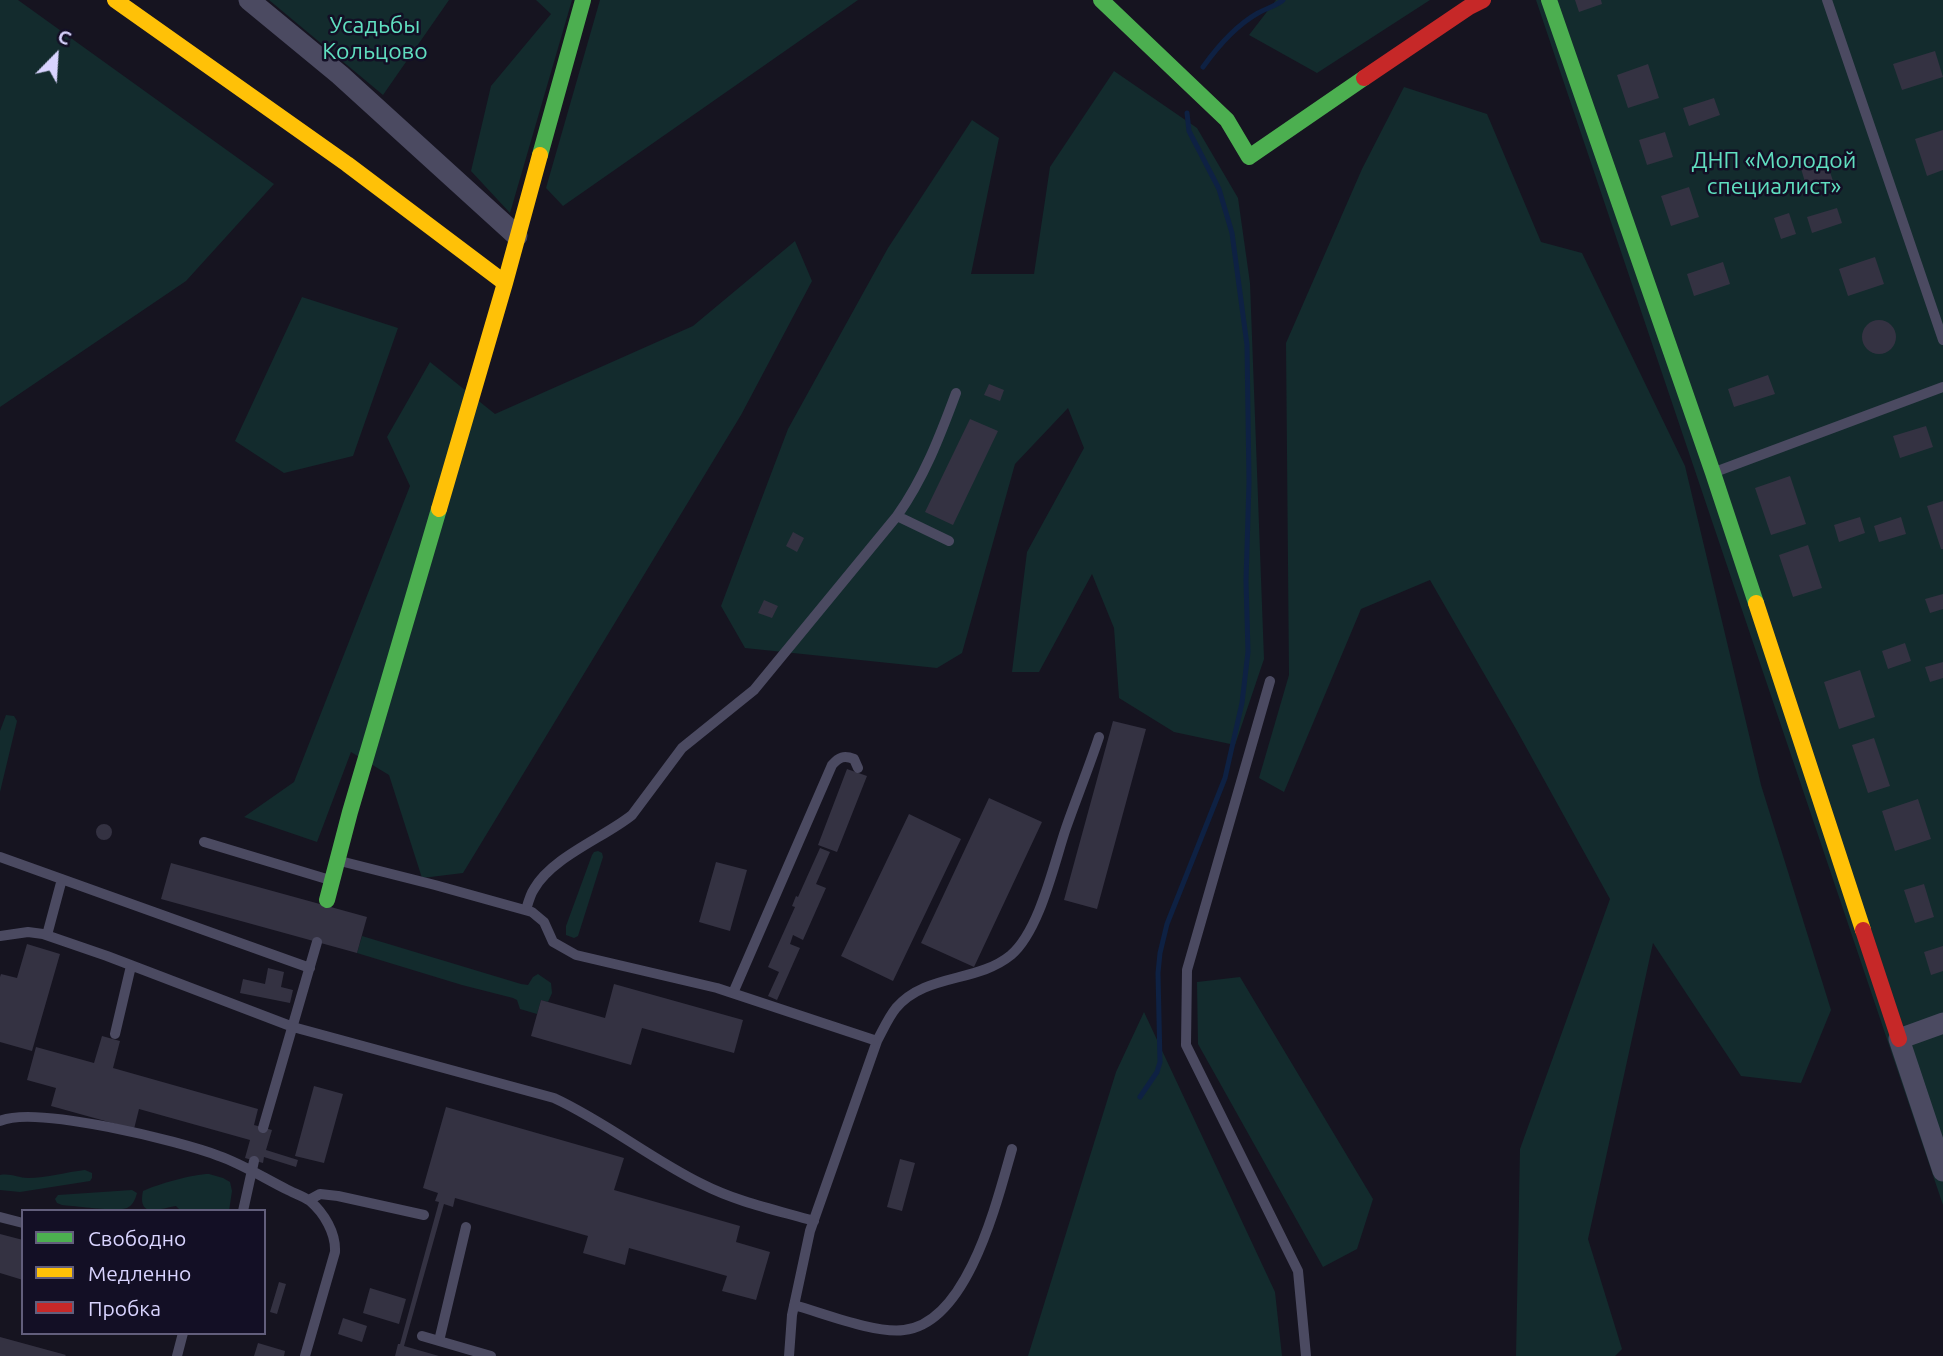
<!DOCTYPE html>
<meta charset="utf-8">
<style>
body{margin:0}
#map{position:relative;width:1943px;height:1356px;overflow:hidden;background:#161420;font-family:Ubuntu,sans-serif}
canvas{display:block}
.legend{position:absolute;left:21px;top:1209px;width:245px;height:126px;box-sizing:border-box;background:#130f25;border:2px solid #625e7c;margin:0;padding:9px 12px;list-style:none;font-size:21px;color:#d9d4ff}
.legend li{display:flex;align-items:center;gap:14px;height:35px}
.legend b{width:35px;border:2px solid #625e7c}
.north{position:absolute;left:21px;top:21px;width:70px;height:70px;-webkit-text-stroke:5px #130f25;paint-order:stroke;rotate:24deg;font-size:19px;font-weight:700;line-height:28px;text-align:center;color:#d9d4ff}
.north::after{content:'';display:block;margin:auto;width:24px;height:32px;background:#d9d4ff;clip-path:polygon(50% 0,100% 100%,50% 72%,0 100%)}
</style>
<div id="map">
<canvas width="1943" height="1356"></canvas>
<ul class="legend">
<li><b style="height:9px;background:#4caf50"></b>Свободно</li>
<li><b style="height:9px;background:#ffc107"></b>Медленно</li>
<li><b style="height:9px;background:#c62828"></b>Пробка</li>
</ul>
<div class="north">С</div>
</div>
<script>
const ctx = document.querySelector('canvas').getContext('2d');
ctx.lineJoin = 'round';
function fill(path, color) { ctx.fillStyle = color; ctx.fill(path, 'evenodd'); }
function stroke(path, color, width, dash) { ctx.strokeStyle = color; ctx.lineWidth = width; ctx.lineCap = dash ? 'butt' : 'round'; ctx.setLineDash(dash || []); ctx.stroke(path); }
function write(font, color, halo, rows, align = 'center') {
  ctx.font = font + ' Ubuntu,sans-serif'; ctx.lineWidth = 5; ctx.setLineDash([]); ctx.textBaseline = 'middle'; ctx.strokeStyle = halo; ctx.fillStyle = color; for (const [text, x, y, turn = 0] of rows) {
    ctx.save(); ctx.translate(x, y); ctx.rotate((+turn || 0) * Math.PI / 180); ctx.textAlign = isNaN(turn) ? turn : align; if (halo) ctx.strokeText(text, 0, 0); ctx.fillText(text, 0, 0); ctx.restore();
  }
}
const green = new Path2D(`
 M0,0H18L274,184L186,281L0,407Z
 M269,0H449L383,95Z
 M536,0H572L510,213L471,171L491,86L551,14Z
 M600,0H858L563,206L546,188Z
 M1276,0H1430L1317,73L1249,35Z
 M1536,0H1943V1205Z
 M1114,71L1197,128L1238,198L1250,283L1264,659L1235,745L1174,732L1119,698L1114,628L1092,574L1039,672H1012L1027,552L1084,448L1068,408L1015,464L962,653L937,668L745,648L721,606L788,429L888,248L972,120L999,138L971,274H1034L1050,167Z
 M1404,87L1487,114L1541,242L1582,253L1685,466L1761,785L1831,1010L1801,1083L1741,1076L1653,943L1588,1239L1622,1349L1615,1356H1516L1520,1149L1610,899L1516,729L1430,580L1361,609L1284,792L1259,778L1289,675L1286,343L1362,169Z
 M795,241L812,281L741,415L463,873L422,878L389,775L351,752L317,842L244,817L294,782L410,486L387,437L430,362L495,414L693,326Z
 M302,297L398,328L353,456L284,473L235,441Z
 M6,715L14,716L17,721L0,792V731Z
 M598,851L602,853L603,857L578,936L574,938L566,935V926L592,855L594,852Z
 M362,936L521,984L528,985L533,977L538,974L551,983L552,993L548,1002L541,1000L537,1014L520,1009L517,1000L513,998L462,985L357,953Z
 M1240,977L1373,1199L1357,1249L1323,1267L1198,1044L1197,982Z
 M1144,1012L1275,1292L1282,1356H1028L1116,1072Z
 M85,1170L92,1173V1178L90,1181L20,1192L0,1190V1175C11,1173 18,1178 28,1178C47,1178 66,1172 85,1170Z
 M209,1174L223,1178L230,1182L232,1191L229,1211H181L176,1206C161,1208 137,1220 143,1191C158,1184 193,1174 209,1174Z
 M132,1190L137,1193C135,1200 133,1205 127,1208C118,1212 75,1206 62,1205L57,1203L55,1199L58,1195Z`);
const stream = new Path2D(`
 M1203,67C1218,46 1235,26 1258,13C1267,8 1276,6 1283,0
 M1140,1097L1157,1072L1160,1062L1158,973L1160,953L1167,924L1225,778L1242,703L1248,652L1246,581L1249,482L1247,345L1232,233L1219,189L1189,131L1187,113`);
const building = new Path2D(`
 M1575,0H1601L1602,4L1579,12Z
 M1935,51L1943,77L1902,90L1893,64Z
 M1648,64L1659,98L1628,108L1617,75Z
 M1714,98L1720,115L1689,126L1683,108Z
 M1943,130V170L1927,176L1915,139Z
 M1665,132L1673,157L1647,165L1639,140Z
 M1825,157L1833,181L1807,189L1800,165Z
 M1689,187L1699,217L1671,226L1661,196Z
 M1837,208L1842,223L1812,233L1807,217Z
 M1789,213L1796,234L1781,239L1774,218Z
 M1875,257L1884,284L1848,296L1839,269Z
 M1723,262L1730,284L1694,296L1687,274Z
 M1862 337a17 17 0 1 1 34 0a17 17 0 1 1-34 0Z
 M1768,375L1775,394L1734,407L1728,389Z
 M989,384L1004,390L1000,401L984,395Z
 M970,419L998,431L953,525L925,512Z
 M1926,426L1933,447L1900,458L1893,436Z
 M1790,476L1806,524L1771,535L1755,488Z
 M1943,501V549H1941L1927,506Z
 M1860,517L1865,533L1839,542L1834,525Z
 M1901,517L1906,534L1879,542L1874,526Z
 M793,532L804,538L797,552L786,546Z
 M1808,545L1822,588L1793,597L1779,555Z
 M1943,594V609L1930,613L1925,599Z
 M764,600L778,606L772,618L758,613Z
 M1905,643L1911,661L1888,669L1882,651Z
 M1943,662V678L1930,682L1925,667Z
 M1860,670L1875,717L1839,729L1824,682Z
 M1113,721L1146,729L1097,909L1064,900Z
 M1874,738L1890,786L1868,793L1852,745Z
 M847,769L867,776L837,852L818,845Z
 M989,798L1042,822L974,967L921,943Z
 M1918,799L1931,839L1895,851L1882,811Z
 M909,814L961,839L893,981L841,956Z
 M96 832a8 8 0 1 1 16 0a8 8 0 1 1-16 0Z
 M820,848L830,852L816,884L826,888L803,940L793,935L790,944L800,948L777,1000L768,996L779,972L768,967L795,907L792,906L796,896L798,897Z
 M716,862L747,870L730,931L699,922Z
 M171,863L367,917L357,953L161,899Z
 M1924,884L1934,917L1915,923L1904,890Z
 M27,944L60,954L32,1051L0,1042V977L1,974L17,978Z
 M1943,946V971L1931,975L1924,952Z
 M268,968L284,972L281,987L293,990L290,1003L240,993L243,979L265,984Z
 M614,984L743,1020L734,1053L642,1028L631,1065L531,1036L541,1000L605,1018Z
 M102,1036L120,1041L113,1068L258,1109L254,1125L272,1130L266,1150L298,1160L296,1167L264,1157L263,1163L245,1158L250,1140L139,1109L134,1129L51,1106L56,1088L27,1080L36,1047L94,1063Z
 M314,1086L343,1094L324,1163L295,1156Z
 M446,1107L624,1158L614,1190L740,1226L736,1242L770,1252L756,1300L722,1291L727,1276L629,1248L625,1265L583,1253L588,1236L455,1198L453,1207L444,1204L404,1346L439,1356H395L398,1344H400L439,1202L435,1201L438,1193L423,1188Z
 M900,1159L915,1163L902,1211L887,1207Z
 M0,1234L23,1240V1280L0,1273Z
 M279,1282L286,1284L277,1314L270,1312Z
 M370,1288L406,1299L399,1324L363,1313Z
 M343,1318L367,1326L362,1342L338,1334Z
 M0,1337L66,1355L65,1356H0Z
 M258,1343L285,1351L284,1356H254Z`);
const lane = new Path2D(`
 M1827,0L1943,340
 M1715,472L1943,387
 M897,516L949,541
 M1270,681L1187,970L1186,1045L1298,1271L1306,1356
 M204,842L330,880
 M0,857L310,968
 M340,861L435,885L532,912L544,922L553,942L576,955L717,988L877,1041C883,1030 888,1018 896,1008C926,973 977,983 1011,955C1040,930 1054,863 1066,828C1077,797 1089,767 1099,737
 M526,910C528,903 530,895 534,889C552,857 605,837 632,815L682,748L754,690L897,516C924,478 940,436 956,393
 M47,935L62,879
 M0,936L28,932L43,934L107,956L293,1027L554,1098C606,1122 651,1159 702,1184C737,1202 776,1210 814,1221
 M733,993L832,765C839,757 844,755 854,759L858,768
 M115,1034L131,966
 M0,1121C35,1105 180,1141 219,1156C242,1164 264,1178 286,1189C293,1193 303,1196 310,1201C324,1213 336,1233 335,1252L305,1356
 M263,1128L317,942
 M309,1200L320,1194L338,1196L424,1215
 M243,1211L254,1161
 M0,1217L23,1223
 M794,1305C823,1313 876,1334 904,1330C968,1323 997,1201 1012,1149
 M422,1336L491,1356
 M439,1341L466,1227
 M177,1356L183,1333
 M789,1356L792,1315L810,1231L877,1041`);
const street = new Path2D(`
 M249,0L340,75L517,236
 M1943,1023L1899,1039L1943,1171`);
const fast = new Path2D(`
 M1101,0L1227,120L1249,157L1364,78
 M1549,0L1713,473L1756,603
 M540,155L583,0
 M327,900L350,812L439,509`);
const slow = new Path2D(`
 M115,0L347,164L505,283
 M439,509L505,283L540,155
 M1756,603L1863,930`);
const jam = new Path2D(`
 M1364,78L1469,7L1483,0
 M1863,930L1899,1039`);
const parkNames = [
 ["Усадьбы",375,25],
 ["Кольцово",375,51],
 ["ДНП «Молодой",1774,160],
 ["специалист»",1774,186]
];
fill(green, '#132b2d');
stroke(stream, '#0e2143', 5);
fill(building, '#343242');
stroke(lane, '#4b4a61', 10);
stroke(street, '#4b4a61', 21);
stroke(fast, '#4caf50', 16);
stroke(slow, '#ffc107', 16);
stroke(jam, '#c62828', 16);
write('23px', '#60dfc0', '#130f25', parkNames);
</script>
